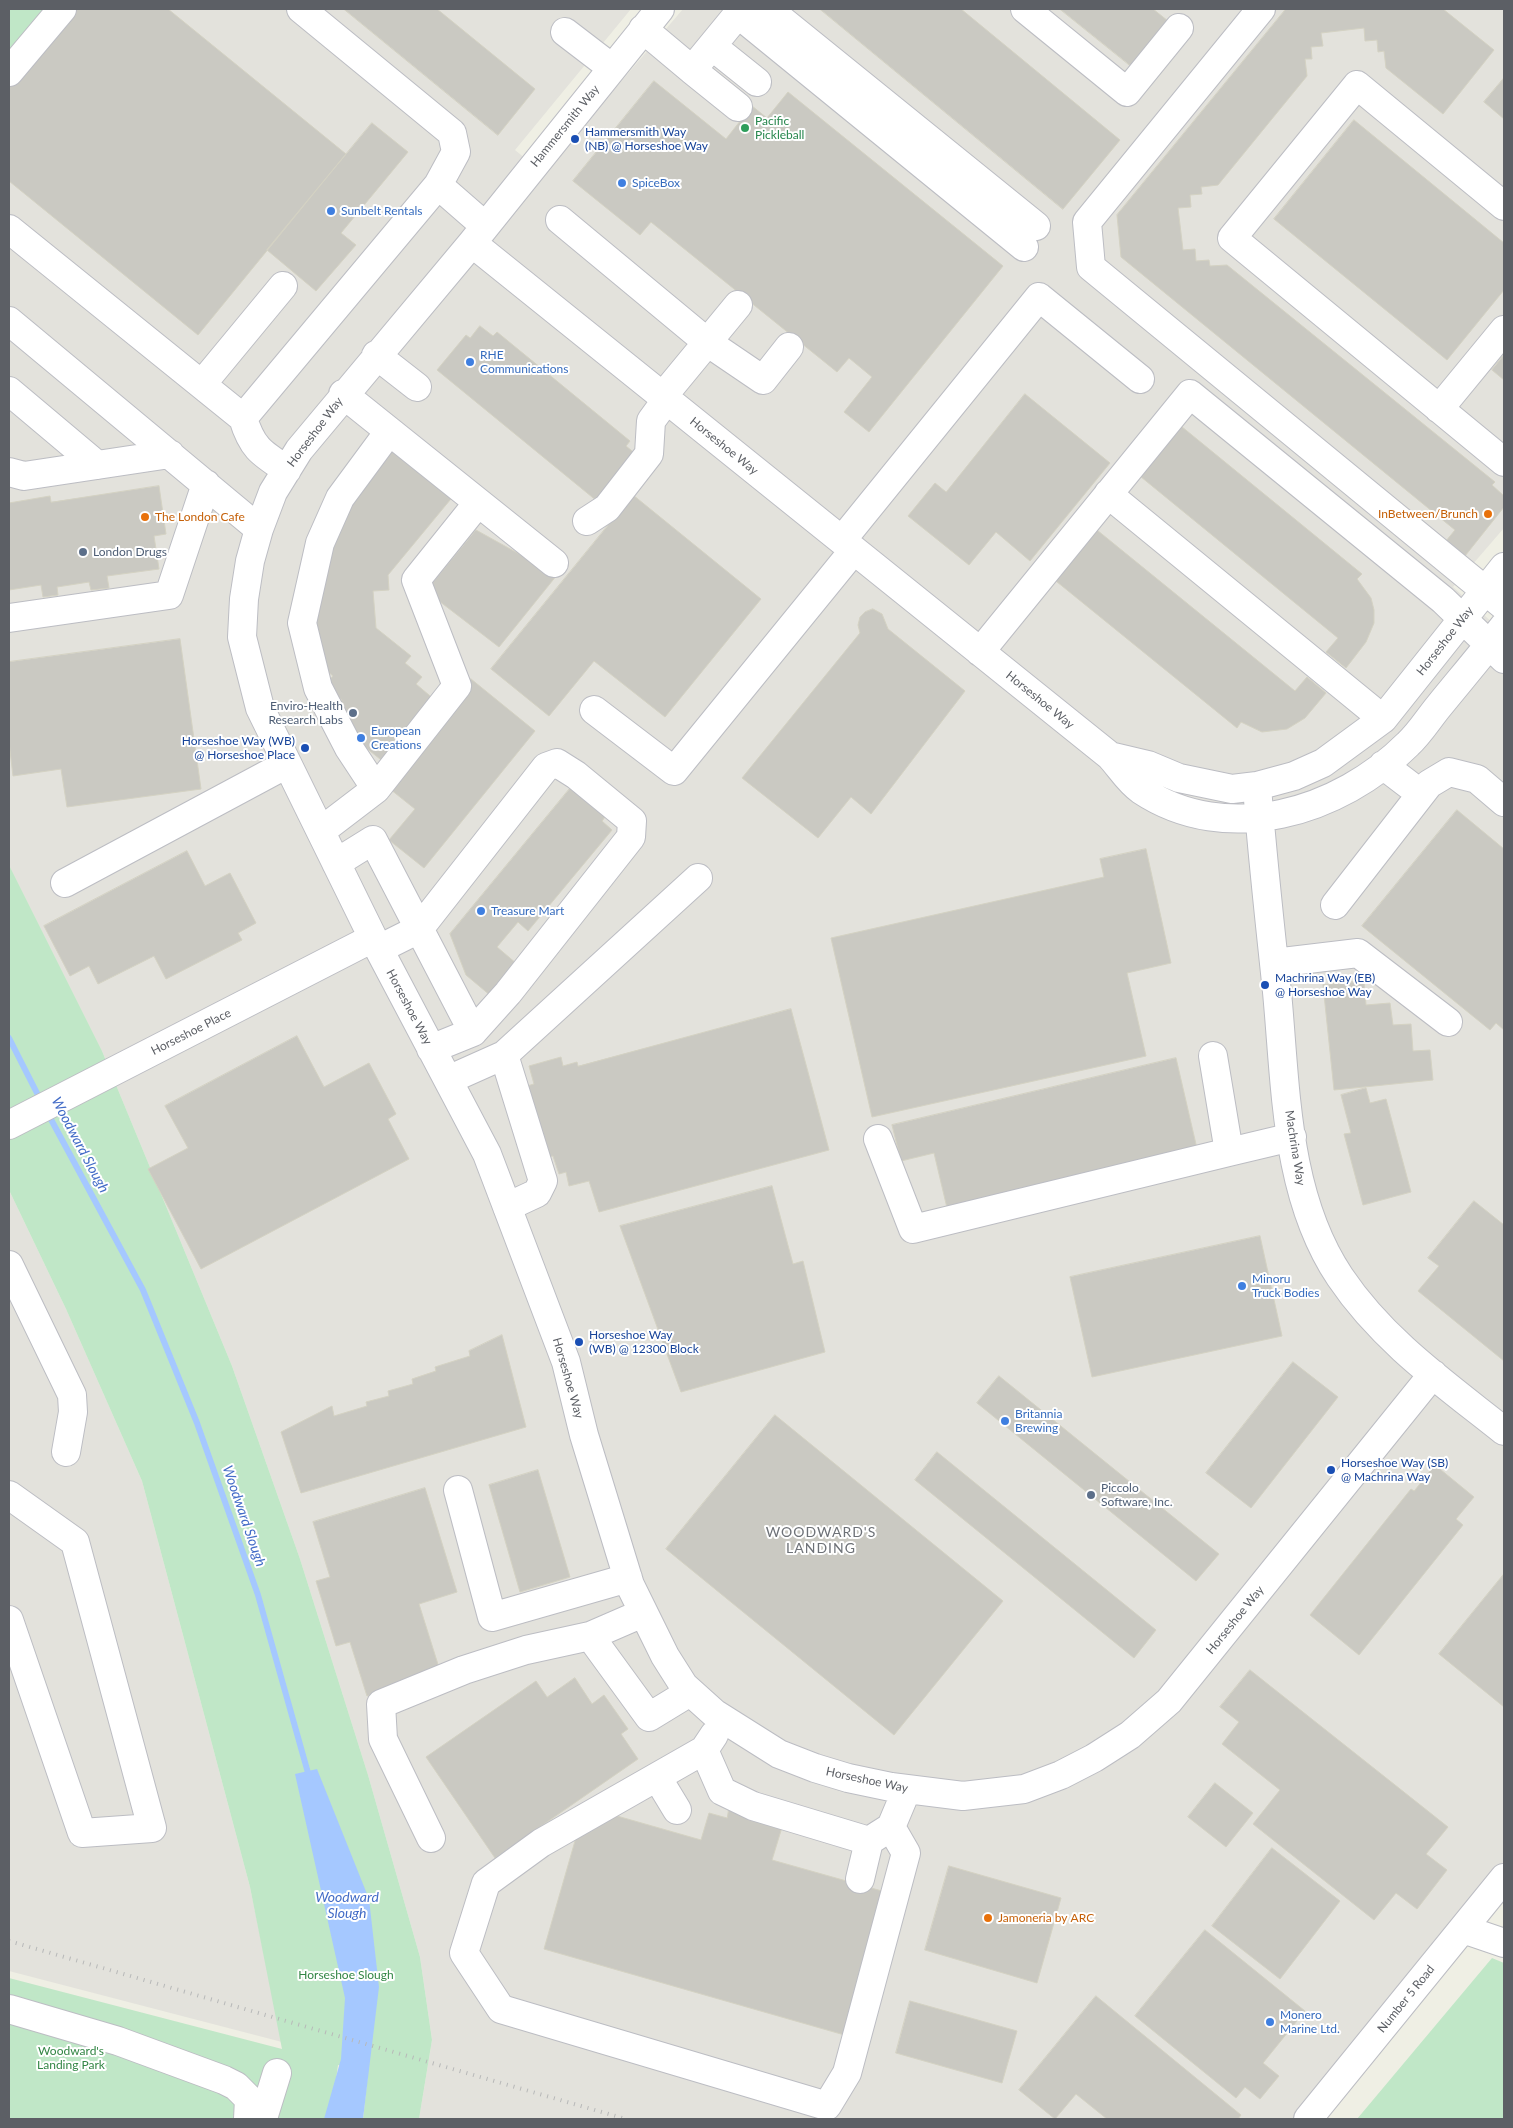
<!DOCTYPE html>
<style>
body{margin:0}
#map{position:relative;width:1513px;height:2128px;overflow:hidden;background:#efefe4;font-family:Lato,sans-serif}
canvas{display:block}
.frame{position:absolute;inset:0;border:10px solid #5c5f65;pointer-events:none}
</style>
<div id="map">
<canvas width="1513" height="2128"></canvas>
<div class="frame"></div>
</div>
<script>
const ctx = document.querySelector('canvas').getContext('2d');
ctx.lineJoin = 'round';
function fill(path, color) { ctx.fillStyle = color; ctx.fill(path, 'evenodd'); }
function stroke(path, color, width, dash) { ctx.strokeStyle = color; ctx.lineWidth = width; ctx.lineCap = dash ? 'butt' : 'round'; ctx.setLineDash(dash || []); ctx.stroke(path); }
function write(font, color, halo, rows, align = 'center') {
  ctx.font = font + ' Lato,sans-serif'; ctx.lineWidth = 4; ctx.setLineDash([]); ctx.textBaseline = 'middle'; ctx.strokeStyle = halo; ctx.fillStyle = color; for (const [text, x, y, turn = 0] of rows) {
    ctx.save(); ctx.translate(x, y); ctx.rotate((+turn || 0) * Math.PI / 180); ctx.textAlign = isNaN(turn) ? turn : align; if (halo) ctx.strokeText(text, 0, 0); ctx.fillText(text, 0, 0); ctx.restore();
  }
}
const industrial = new Path2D(`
 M52,9H631L515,150L543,173L683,9H1504V528L1453,587L1504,633V1865L1297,2119H419L432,2040L420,1957L368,1775L300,1559L232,1366L102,1051L9,865V62Z
 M9,1190L66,1309L142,1481L250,1887L282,2042L9,1971Z`);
const green = new Path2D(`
 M9,9H53L9,62Z
 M9,865L102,1051L232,1366L300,1559L368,1775L420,1957L432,2040L419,2119H363L368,2073L338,2065L331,2119H9V1978L282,2049L250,1887L142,1481L66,1309L9,1190Z
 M1492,1958L1504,1963V2119H1357Z`);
const water = new Path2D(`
 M317,1769L369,1899L379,1987L363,2119H324L341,2059L345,1998L295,1774Z`);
const stream = new Path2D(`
 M9,1038L41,1101
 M47,1112L143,1290L197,1423L258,1595L310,1780`);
const building = new Path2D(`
 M71,9H168L346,154L198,335L9,181V84Z
 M344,9H437L535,89L498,135Z
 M820,9H961L1120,140L1063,209Z
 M1060,9H1153L1173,25L1136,70Z
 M1286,9H1443L1494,50L1443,114L1386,68L1384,51L1378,52L1377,40L1365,41L1364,28L1321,33L1323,46L1311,47L1312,59H1305L1307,76L1218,185L1201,187L1202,194L1190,195L1191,207L1178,208L1183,250L1195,249L1196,261L1209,260L1210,266L1227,265L1495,482L1492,485L1504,496V507L1465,556L1446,541L1455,530L1121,257L1117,215Z
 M1504,78V119L1484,102Z
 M654,81L726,139L752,106L767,118L788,92L1003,266L869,432L844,412L872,377L849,358L837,372L651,222L640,235L573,181Z
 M1354,120L1504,243V290L1447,360L1274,219Z
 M372,123L408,152L341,233L356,245L316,291L267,250Z
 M480,326L493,336L497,332L630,441L626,446L638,456L603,506L437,370L466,335L470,338Z
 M1504,355V380L1492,370Z
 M1025,394L1110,463L1030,561L996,532L969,565L908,516L935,483L946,492Z
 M1176,422L1362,574L1357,579L1371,598L1374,610V623L1366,642L1346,668L1326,652L1338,638L1135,472Z
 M391,440L455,494L388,575L389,590L373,591L376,628L411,656L405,663L422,677L416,684L436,701L385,763L345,731L352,723L335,709L342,700L325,685L333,676L315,661L323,651L315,645V596L323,553L332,526Z
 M159,486L166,534L154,536L159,569L107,576L109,588L91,590L89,582L57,587L58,595L43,597L41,585L9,590V503L50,496L51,502Z
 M633,495L761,599L665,717L594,661L549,716L491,669Z
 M1092,526L1295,691L1307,677L1326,693L1305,718L1287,729L1262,732L1241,722L1237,728L1051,577Z
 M476,530L557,575L499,647L426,591Z
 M873,609L882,614L888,629L965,691L871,814L851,797L818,838L742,778L860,633L858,625L860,617L865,612Z
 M180,639L201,789L67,807L61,769L13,776L9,742V662Z
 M471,679L535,731L424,868L389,840L415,809L385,785Z
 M577,780L612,808L602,821L612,830L528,931L518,922L497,947L517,964L491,996L466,975L450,934Z
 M1457,810L1504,849V1030L1496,1023L1490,1030L1362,926Z
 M1146,849L1171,963L1127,973L1146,1056L872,1117L831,938L1104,877L1100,859Z
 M187,851L205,886L230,873L256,923L238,933L242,940L166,979L154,956L98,984L89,966L70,976L44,926Z
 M1364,981L1366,1005L1390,1003L1393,1025L1411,1024L1413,1051L1430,1050L1433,1080L1334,1090L1323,985Z
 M791,1009L829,1150L599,1212L589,1181L569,1186L566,1172L559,1174L553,1156L546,1157L527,1086L534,1084L529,1066L561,1057L563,1066L577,1062L578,1066Z
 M297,1036L324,1087L369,1063L396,1114L388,1119L409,1159L201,1269L148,1169L188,1148L165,1106Z
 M1176,1058L1198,1153L948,1212L934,1153L901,1161L892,1125Z
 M1366,1088L1370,1103L1386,1099L1411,1192L1363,1205L1344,1134L1351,1133L1341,1095Z
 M772,1186L793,1264L803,1261L825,1352L681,1392L620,1226Z
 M1474,1201L1504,1225V1361L1418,1291L1439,1266L1428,1258Z
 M1260,1236L1282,1336L1092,1377L1070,1277Z
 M502,1335L526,1427L301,1493L281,1432L332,1406L334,1416L367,1406L366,1402L389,1396L388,1391L413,1384L412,1379L436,1371L435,1367L470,1356L469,1351Z
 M1293,1362L1338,1397L1251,1508L1206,1473Z
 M999,1376L1219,1554L1196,1581L977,1403Z
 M775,1415L1003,1601L894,1735L666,1549Z
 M937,1452L1156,1630L1134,1658L915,1480Z
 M1435,1465L1474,1497L1456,1519L1463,1525L1359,1655L1310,1615L1411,1489L1414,1491Z
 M538,1470L570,1577L520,1592L489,1485Z
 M425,1488L457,1592L419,1604L441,1674L367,1696L350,1642L336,1646L316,1581L330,1577L313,1522Z
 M1504,1574V1707L1439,1654Z
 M1250,1670L1448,1827L1426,1854L1447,1870L1417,1909L1396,1893L1374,1920L1253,1824L1280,1790L1222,1744L1239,1722L1220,1707Z
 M575,1678L592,1704L604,1695L628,1729L621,1734L638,1759L495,1858L426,1757L536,1681L547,1697Z
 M1215,1783L1253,1813L1226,1847L1188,1817Z
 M729,1809L783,1824L772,1860L889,1893L848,2036L544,1949L577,1834L610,1814L701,1840L709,1813L727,1818Z
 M1272,1848L1340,1901L1280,1979L1212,1926Z
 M949,1866L1061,1898L1037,1983L925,1950Z
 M1205,1930L1305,2011L1263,2063L1279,2076L1260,2099L1245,2087L1236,2098L1135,2016Z
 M1096,1996L1241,2115L1238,2119H1107L1076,2094L1055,2119L1019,2090Z
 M910,2001L1017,2031L1002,2083L896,2053Z`);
const minor = new Path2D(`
 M301,9L452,133L456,152L438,185L485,226
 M660,9L472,243L299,450L273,492L259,529L250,561L244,599L242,637L260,708L373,938L487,1154L566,1362L584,1435L630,1585L665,1656L684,1686L714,1713L779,1754L815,1768L848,1778L891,1787L963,1796L1024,1789L1061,1775L1094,1758L1130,1735L1169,1701L1433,1374
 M768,9L1036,226
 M1025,9L1127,92L1179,28
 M1261,9L1087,222L1091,267L1504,606
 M643,29L692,70L738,14L1024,247
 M565,32L612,68
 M712,46L757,82
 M692,70L738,107
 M9,72L62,9
 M1504,206L1357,85L1232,238L1504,462
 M560,220L707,342L763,380L789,347
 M9,229L243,418C252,448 261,453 287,470
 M472,243L1110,756C1120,767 1129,782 1141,790C1227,847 1340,812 1408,744C1420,733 1429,718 1439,706C1461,679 1483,653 1504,626
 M9,321L259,529
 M376,355L417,387
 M202,384L283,286
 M9,391L97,465
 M343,394L554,563
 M663,396L738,305
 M1439,409L1504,330
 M243,418L438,185
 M9,472L24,476L170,454
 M1108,494L1383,719
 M587,521L607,508L649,454L651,421L667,399
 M842,540L1039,297L1140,379
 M9,618L169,595L206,484
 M980,652L1190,394L1443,600L1504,659
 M594,710L674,771L854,550
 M1110,756L1148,765L1179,778L1232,789L1257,786L1294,776L1323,763L1383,719L1504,567
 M1383,765L1421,794
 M1257,786C1262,855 1270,924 1277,992C1286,1087 1285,1195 1340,1277C1383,1341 1445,1384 1504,1431
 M376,789L349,748L318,688L302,623L320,543L340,498L388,433
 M321,831L376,789L457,686L416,580L477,504
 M336,863L373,840L473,1032
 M65,883L287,764
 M1335,905L1429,784L1449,772L1477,779L1504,802
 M379,949L419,929L546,767L557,763L576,775L632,821L631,837L508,993L473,1032L431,1049
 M1274,963L1358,953L1448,1022
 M504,1055L543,1181L537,1193L507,1207
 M1213,1056L1229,1152L1292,1137
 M448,1080L504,1055L698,878
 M9,1125L373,938
 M878,1139L913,1229L1229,1152
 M9,1265L72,1395L73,1412L66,1452
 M458,1490L492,1617L628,1578
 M9,1495L75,1542L152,1828L82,1833L9,1620
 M643,1613L590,1636L649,1717L690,1692
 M714,1735L704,1750L722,1791L753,1806L869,1841L891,1827L907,1789
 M704,1750L541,1843L486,1883L464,1953L501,2009L827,2106L847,2073L906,1853L891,1827
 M657,1777L677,1810
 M431,1838L383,1739L381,1704L464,1670L526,1650L590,1636
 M860,1879L869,1841
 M1463,1929L1504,1943
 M9,2009L118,2041L224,2080L236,2086L249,2099L248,2119
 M256,2119L264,2115L277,2073
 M1308,2119L1504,1878`);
const rail = new Path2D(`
 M9,1941L626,2119`);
const markers = [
 [745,128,5,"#2e9e5b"],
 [575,139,5,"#1a4fb4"],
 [622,183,5,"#3f7fe0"],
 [331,211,5,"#3f7fe0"],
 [470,362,5,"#3f7fe0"],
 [1488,514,5,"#e8710a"],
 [145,517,5,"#e8710a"],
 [83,552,5,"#5c6f8a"],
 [353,713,5,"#5c6f8a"],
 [361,738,5,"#3f7fe0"],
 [305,748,5,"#1a4fb4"],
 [481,911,5,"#3f7fe0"],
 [1265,985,5,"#1a4fb4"],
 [1242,1286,5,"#3f7fe0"],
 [579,1342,5,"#1a4fb4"],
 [1005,1421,5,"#3f7fe0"],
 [1331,1470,5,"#1a4fb4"],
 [1091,1495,5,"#5c6f8a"],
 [988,1918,5,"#e8710a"],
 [1270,2022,5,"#3f7fe0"]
];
const leisureNames = [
 ["Pacific",755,121],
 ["Pickleball",755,135]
];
const streetNames = [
 ["Hammersmith Way",565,126,-51],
 ["Horseshoe Way",315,432,-53],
 ["Horseshoe Way",724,446,39],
 ["Horseshoe Way",1445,641,-52],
 ["Horseshoe Way",1040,700,39],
 ["Horseshoe Way",409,1007,62],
 ["Horseshoe Place",191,1032,-27],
 ["Machrina Way",1295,1148,81],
 ["Horseshoe Way",568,1378,74],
 ["Horseshoe Way",1235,1620,-51],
 ["Horseshoe Way",867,1780,12],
 ["Number 5 Road",1406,1999,-51]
];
const transitNames = [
 ["Hammersmith Way",585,132],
 ["(NB) @ Horseshoe Way",585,146],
 ["Horseshoe Way (WB)",295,741,"right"],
 ["@ Horseshoe Place",295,755,"right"],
 ["Machrina Way (EB)",1275,978],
 ["@ Horseshoe Way",1275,992],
 ["Horseshoe Way",589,1335],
 ["(WB) @ 12300 Block",589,1349],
 ["Horseshoe Way (SB)",1341,1463],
 ["@ Machrina Way",1341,1477]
];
const shopNames = [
 ["SpiceBox",632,183],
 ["Sunbelt Rentals",341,211],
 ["RHE",480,355],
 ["Communications",480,369],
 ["European",371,731],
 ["Creations",371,745],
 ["Treasure Mart",491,911],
 ["Minoru",1252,1279],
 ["Truck Bodies",1252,1293],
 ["Britannia",1015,1414],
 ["Brewing",1015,1428],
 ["Monero",1280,2015],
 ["Marine Ltd.",1280,2029]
];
const foodNames = [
 ["InBetween/Brunch",1478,514,"right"],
 ["The London Cafe",155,517],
 ["Jamoneria by ARC",998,1918]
];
const serviceNames = [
 ["London Drugs",93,552],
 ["Enviro-Health",343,706,"right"],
 ["Research Labs",343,720,"right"],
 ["Piccolo",1101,1488],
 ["Software, Inc.",1101,1502]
];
const parkNames = [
 ["Horseshoe Slough",346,1975],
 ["Woodward's",71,2051],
 ["Landing Park",71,2065]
];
const waterNames = [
 ["Woodward Slough",80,1145,62],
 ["Woodward Slough",244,1516,71],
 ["Woodward",347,1897],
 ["Slough",347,1913]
];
const neighbourhoodNames = [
 ["WOODWARD'S",821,1532],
 ["LANDING",821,1548]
];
fill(industrial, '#e3e2dc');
fill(green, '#c0e7c7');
fill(water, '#a5c8ff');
stroke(stream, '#a5c8ff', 6);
fill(building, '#cac9c2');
stroke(building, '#d4d2c3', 1);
stroke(minor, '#bcbdc3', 30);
stroke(minor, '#fff', 28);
stroke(rail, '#b7b8b8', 4, [1, 6]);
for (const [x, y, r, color] of markers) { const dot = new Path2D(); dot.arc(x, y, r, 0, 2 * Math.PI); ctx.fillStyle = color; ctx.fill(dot); stroke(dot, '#fff', 2); }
write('12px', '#27864d', '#fff', leisureNames, 'left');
write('12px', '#5c5f65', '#fff', streetNames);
write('12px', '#164399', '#fff', transitNames, 'left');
write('12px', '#366cbe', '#fff', shopNames, 'left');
write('12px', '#c56008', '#fff', foodNames, 'left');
write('12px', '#4e5e75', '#fff', serviceNames, 'left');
write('12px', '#338645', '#fff', parkNames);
write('italic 14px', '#436cc7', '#fff', waterNames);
ctx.letterSpacing = '1px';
write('14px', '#6d7177', '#fff', neighbourhoodNames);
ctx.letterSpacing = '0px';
</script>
